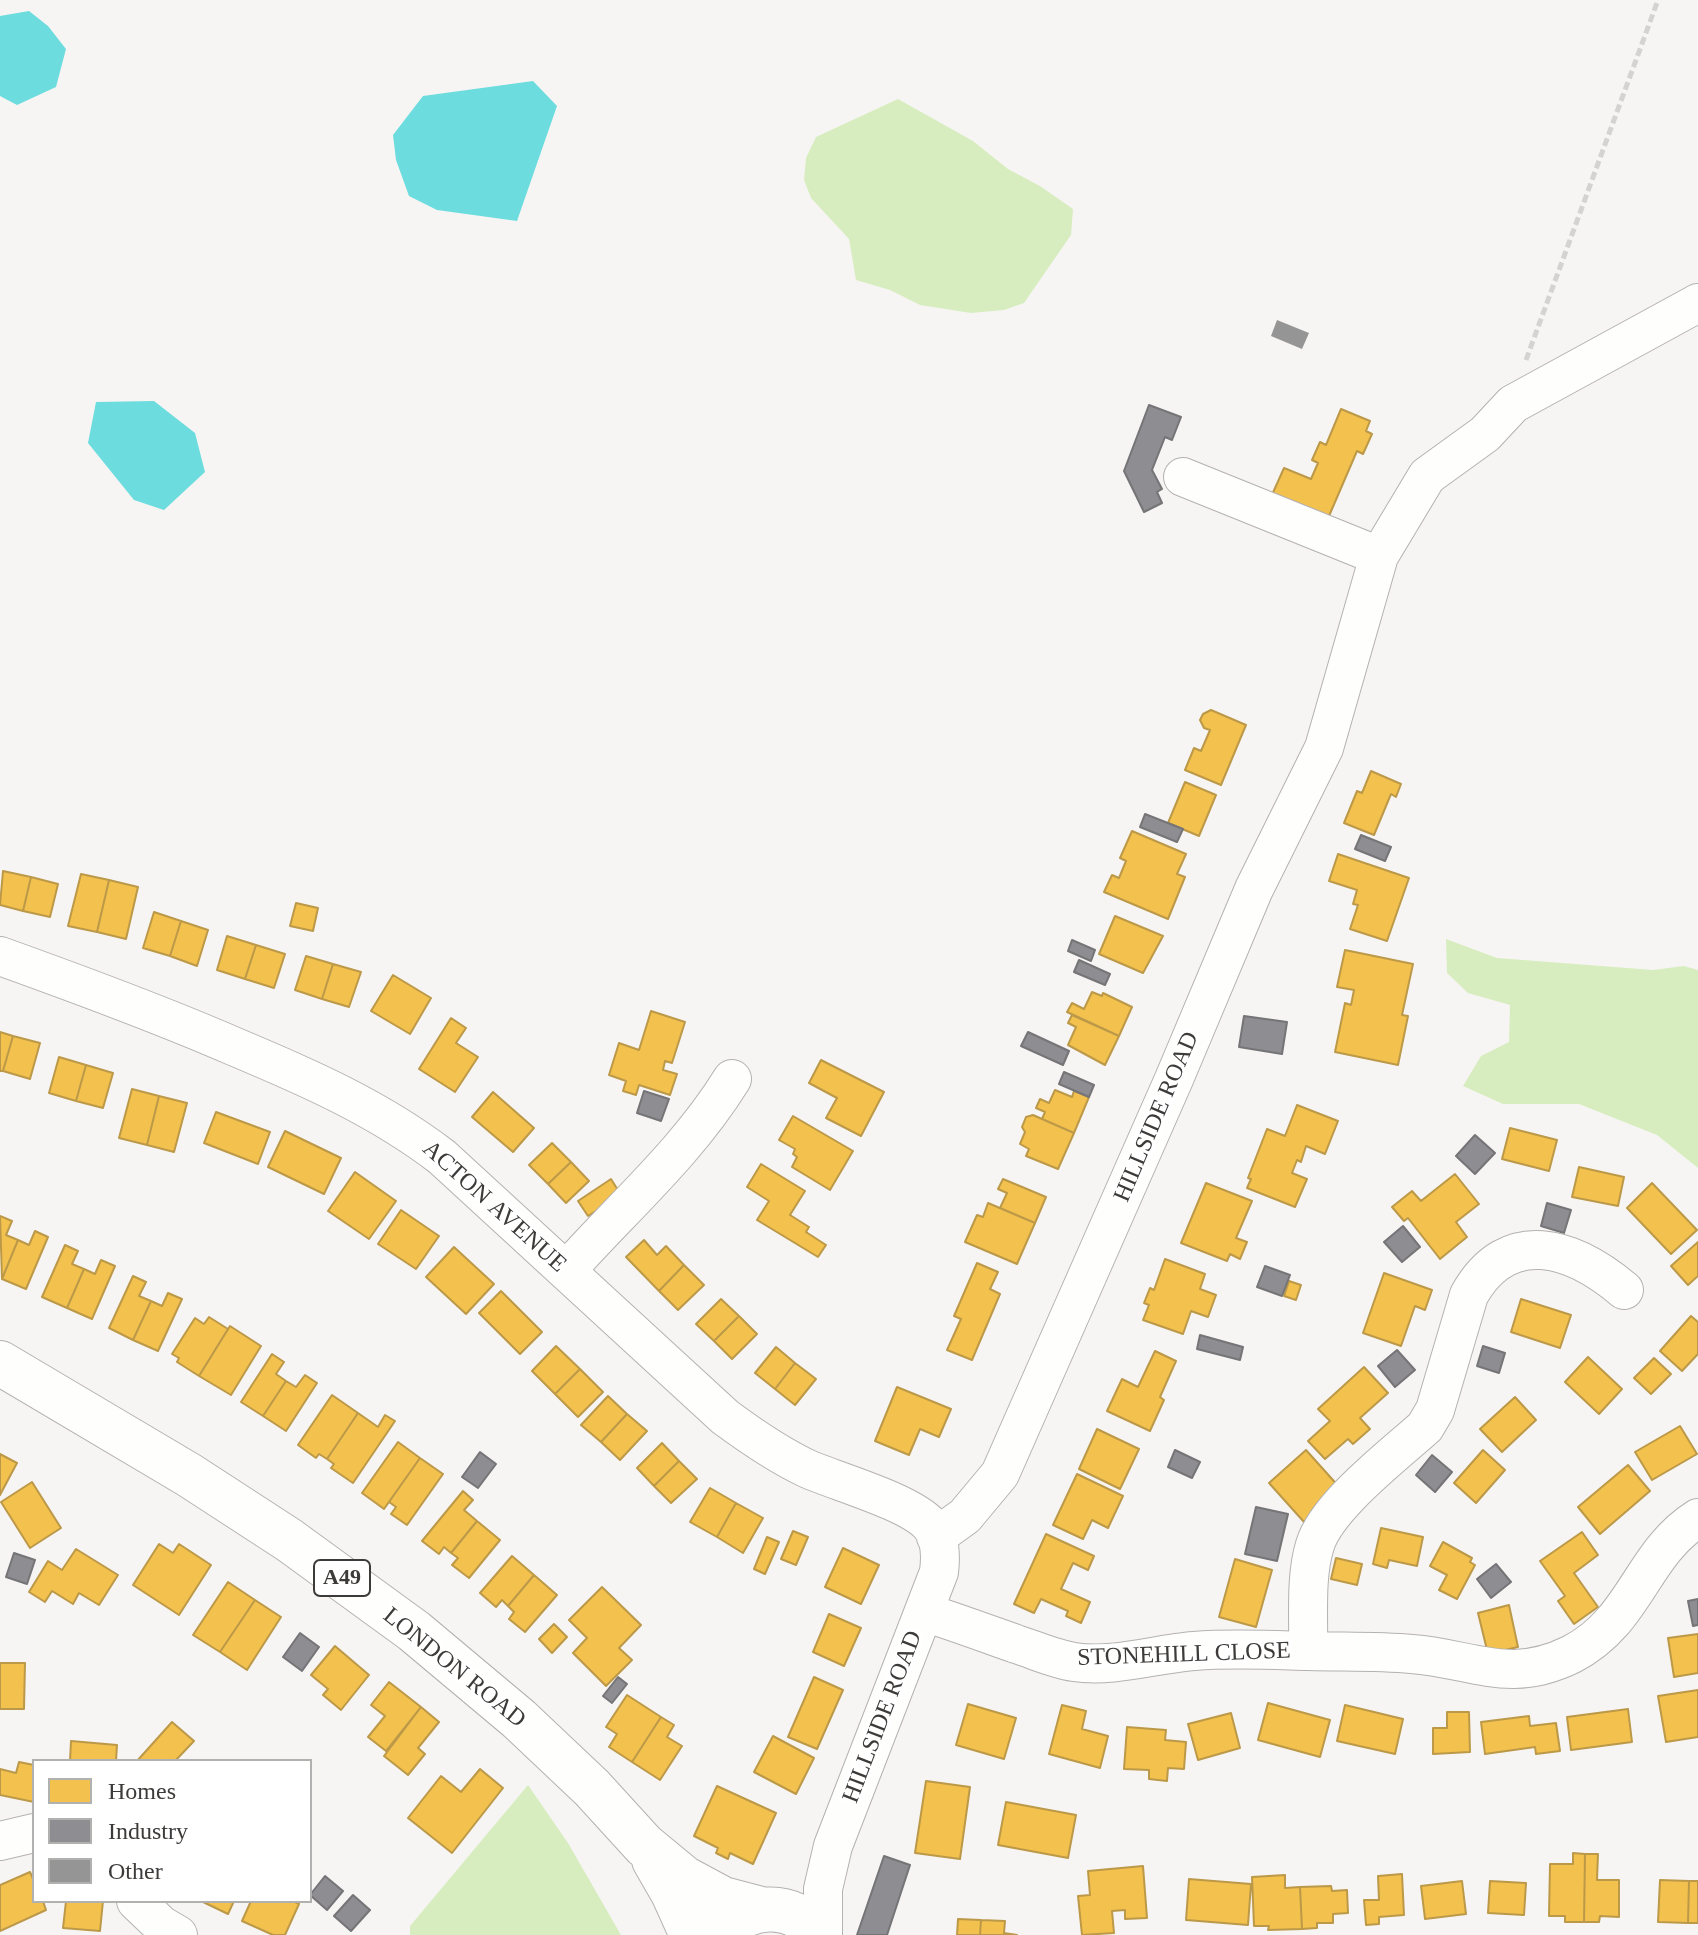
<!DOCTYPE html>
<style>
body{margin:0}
#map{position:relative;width:1698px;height:1935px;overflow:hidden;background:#f7f5f3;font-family:Georgia,serif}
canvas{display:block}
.legend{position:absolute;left:32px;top:1759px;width:280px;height:144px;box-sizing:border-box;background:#fff;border:2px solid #b1b1b0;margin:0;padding:10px 14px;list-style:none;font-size:24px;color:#3d3b39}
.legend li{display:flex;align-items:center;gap:16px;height:40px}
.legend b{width:40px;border:2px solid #b1b1b0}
</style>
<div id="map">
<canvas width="1698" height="1935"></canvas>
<ul class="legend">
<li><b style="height:22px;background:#f2c14e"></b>Homes</li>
<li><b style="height:22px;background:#8d8d92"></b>Industry</li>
<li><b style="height:22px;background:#969595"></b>Other</li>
</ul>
</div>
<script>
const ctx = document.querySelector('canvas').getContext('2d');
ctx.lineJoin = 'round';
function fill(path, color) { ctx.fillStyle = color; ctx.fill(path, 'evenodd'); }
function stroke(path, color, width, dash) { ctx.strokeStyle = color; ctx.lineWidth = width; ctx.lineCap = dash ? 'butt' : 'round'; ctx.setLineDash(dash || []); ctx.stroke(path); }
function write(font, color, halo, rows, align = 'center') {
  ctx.font = font + ' Georgia,serif'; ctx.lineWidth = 8; ctx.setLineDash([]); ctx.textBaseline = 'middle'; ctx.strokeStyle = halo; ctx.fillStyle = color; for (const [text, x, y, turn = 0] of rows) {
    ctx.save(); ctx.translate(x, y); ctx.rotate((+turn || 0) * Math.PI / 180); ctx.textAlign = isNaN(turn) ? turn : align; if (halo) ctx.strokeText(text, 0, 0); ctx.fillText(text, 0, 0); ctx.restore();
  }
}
const green = new Path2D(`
 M898,99L973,141L1008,169L1040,186L1073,209L1071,235L1024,303L1004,310L971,313L920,305L890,290L856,280L849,239L811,198L804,180L806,158L816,137Z
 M1446,939L1497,958L1653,970L1684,966L1698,970V1168L1657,1135L1579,1104H1503L1463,1086L1481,1056L1509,1042L1510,1005L1468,993L1447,973Z
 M528,1785L568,1843L621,1935H410V1926Z`);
const water = new Path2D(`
 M29,11L48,26L66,49L56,87L17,105L0,96V16Z
 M533,81L557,106L517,221L437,210L409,196L396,160L393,135L423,96Z
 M154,401L195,433L205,472L164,510L134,500L88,443L96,402Z`);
const homes = new Path2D(`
 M1341,409L1370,421L1366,431L1372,434L1363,454L1357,451L1329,516L1271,497L1284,468L1311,479L1318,463L1312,460L1320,442L1326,445Z
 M1211,710L1246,725L1221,785L1185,770L1194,748L1201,751L1210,730L1204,728L1200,720L1203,714Z
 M1371,771L1401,784L1396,797L1391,794L1374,835L1344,823L1357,791L1362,793Z
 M1185,782L1216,795L1199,836L1168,823Z
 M1132,831L1186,854L1177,874L1185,877L1168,919L1104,892L1112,875L1119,878L1126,861L1120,858Z
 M1338,854L1409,878L1387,941L1350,929L1358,905L1353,904L1357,890L1329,881Z
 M3,871L31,877L23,911L0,905Z
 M81,874L109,880L97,932L68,926Z
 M31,877L58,884L50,917L23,911Z
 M109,880L138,887L126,939L97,932Z
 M296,903L318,908L313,931L290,926Z
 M154,912L181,921L170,956L143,948Z
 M1115,916L1163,936L1143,973L1099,954Z
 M181,921L208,930L197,966L170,956Z
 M227,936L256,945L245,979L217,970Z
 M256,945L285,954L274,988L245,979Z
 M1345,950L1413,964L1402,1015L1408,1016L1398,1065L1335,1052L1345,1003L1351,1005L1354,990L1337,987Z
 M306,956L333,964L322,999L295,990Z
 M333,964L361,972L349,1007L322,999Z
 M393,975L431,998L410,1034L371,1011Z
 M1092,992L1102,996L1103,993L1132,1007L1119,1036L1067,1012L1072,1003L1084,1009Z
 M651,1011L685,1022L672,1063L665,1061L663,1070L677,1074L670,1095L639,1085L636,1095L623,1091L626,1081L609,1075L619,1043L639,1050Z
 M1072,1015L1119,1036L1105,1065L1068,1045L1076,1027L1068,1023Z
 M451,1018L466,1028L456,1043L478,1057L455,1092L419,1069Z
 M0,1032L13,1036L3,1071H0Z
 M13,1036L40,1043L30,1079L3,1071Z
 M59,1057L86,1065L76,1101L49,1093Z
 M821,1060L884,1092L861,1136L826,1118L837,1098L809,1083Z
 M86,1065L113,1073L103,1108L76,1101Z
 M132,1089L159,1096L147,1145L119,1138Z
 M1055,1090L1072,1097L1074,1091L1089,1097L1074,1133L1042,1119L1045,1112L1036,1108L1040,1099L1049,1103Z
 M493,1092L534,1128L513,1152L472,1117Z
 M159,1096L187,1103L174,1152L147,1145Z
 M1297,1105L1338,1121L1325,1154L1306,1146L1301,1162L1297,1160L1292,1173L1307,1179L1295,1207L1247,1188L1251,1179L1248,1178L1267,1129L1285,1136Z
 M216,1112L270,1132L258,1164L204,1143Z
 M1033,1115L1074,1133L1058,1169L1026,1156L1029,1149L1020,1144L1025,1132L1022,1127L1026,1117Z
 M793,1116L853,1151L830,1190L792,1167L797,1157L793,1154L795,1149L779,1140Z
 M1510,1128L1557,1140L1549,1171L1502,1159Z
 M285,1131L341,1158L324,1194L268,1167Z
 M552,1143L571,1162L548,1184L529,1165Z
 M571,1162L589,1181L566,1203L548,1184Z
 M761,1164L805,1191L790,1215L809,1227L806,1232L826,1245L818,1257L757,1220L769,1201L747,1187Z
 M1579,1167L1624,1177L1618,1206L1572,1197Z
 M355,1172L396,1201L369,1239L328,1211Z
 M1455,1174L1479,1204L1456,1222L1467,1237L1440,1259L1408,1218L1404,1221L1392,1207L1412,1191L1421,1201Z
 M611,1179L621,1195L588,1216L578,1201Z
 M1003,1179L1046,1197L1035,1223L1000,1208L1007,1193L998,1189Z
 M1206,1183L1252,1201L1236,1238L1247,1242L1240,1259L1230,1254L1227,1261L1181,1243Z
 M1652,1183L1697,1230L1671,1254L1627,1208Z
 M988,1203L1035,1223L1017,1264L965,1242L977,1215L983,1217Z
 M401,1210L439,1236L416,1269L378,1244Z
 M0,1216L12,1221L6,1235L18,1240L2,1279Z
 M35,1231L48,1237L26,1289L2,1279L18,1240L29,1245Z
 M644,1240L657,1255L666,1246L684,1265L659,1291L626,1257Z
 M1698,1242V1276L1688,1285L1671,1266Z
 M65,1245L78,1251L72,1264L84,1269L67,1308L42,1297Z
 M454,1247L494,1284L466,1314L426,1277Z
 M1165,1259L1205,1274L1200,1289L1216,1295L1208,1317L1191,1311L1183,1334L1143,1320L1149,1305L1144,1303L1150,1288L1154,1290Z
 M101,1260L115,1266L92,1319L67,1308L84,1269L95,1274Z
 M977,1263L998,1272L990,1289L1000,1294L972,1360L947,1350L961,1319L954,1316Z
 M684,1265L704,1285L678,1310L659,1291Z
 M1384,1273L1432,1290L1425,1310L1415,1306L1401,1346L1363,1333Z
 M133,1276L146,1282L139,1296L151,1301L133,1340L109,1328Z
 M1289,1281L1301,1285L1296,1300L1284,1296Z
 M501,1291L542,1332L520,1354L479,1313Z
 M168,1293L182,1299L158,1351L133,1340L151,1301L162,1306Z
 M721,1299L739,1316L714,1341L696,1324Z
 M1521,1299L1571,1315L1560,1348L1511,1332Z
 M739,1316L757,1334L732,1359L714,1341Z
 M1691,1316L1698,1322V1354L1682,1371L1660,1351Z
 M209,1317L228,1329L199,1376L177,1362L179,1358L172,1354L195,1318L204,1324Z
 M230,1326L261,1346L231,1395L199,1376Z
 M556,1346L580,1369L555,1394L532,1371Z
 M776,1347L795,1363L775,1389L755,1373Z
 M1155,1351L1176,1361L1160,1397L1164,1400L1150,1431L1107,1411L1122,1379L1138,1387Z
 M272,1354L284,1362L276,1374L286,1381L263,1416L241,1402Z
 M1588,1357L1622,1389L1599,1414L1565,1382Z
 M1654,1358L1671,1374L1651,1394L1634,1378Z
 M795,1363L816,1379L795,1405L775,1389Z
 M1364,1367L1388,1393L1360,1418L1370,1429L1353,1444L1348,1439L1325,1459L1308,1441L1330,1421L1318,1409Z
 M580,1369L603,1392L578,1417L555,1394Z
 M305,1375L317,1383L286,1431L263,1416L286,1381L296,1387Z
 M897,1387L951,1409L939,1437L920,1429L909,1455L875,1441Z
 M332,1395L358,1413L327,1459L319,1454L316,1458L298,1445Z
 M608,1396L627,1414L601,1442L581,1425Z
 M1515,1397L1536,1420L1502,1452L1480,1429Z
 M358,1413L378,1427L385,1415L395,1421L353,1483L331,1468L334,1464L327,1459Z
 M627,1414L647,1431L620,1460L601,1442Z
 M1680,1426L1697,1454L1652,1480L1635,1452Z
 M1097,1429L1139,1449L1120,1489L1079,1469Z
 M398,1442L420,1458L384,1509L362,1493Z
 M662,1443L679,1461L654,1486L637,1468Z
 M1306,1450L1341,1489L1304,1522L1269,1483Z
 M1483,1450L1505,1470L1476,1503L1454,1483Z
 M0,1454L17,1463L0,1495Z
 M420,1458L443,1474L407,1525L391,1514L396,1507L389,1502Z
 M679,1461L697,1479L671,1503L654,1486Z
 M1628,1465L1650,1491L1600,1534L1578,1507Z
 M1077,1474L1123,1496L1108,1528L1092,1520L1083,1539L1053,1525Z
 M32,1482L61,1528L30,1548L1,1502Z
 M710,1488L736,1503L717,1537L690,1522Z
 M463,1491L473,1500L464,1510L477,1521L451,1553L444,1547L439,1554L422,1541Z
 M736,1503L763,1518L743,1553L717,1537Z
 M477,1521L500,1540L469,1578L452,1565L458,1558L451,1553Z
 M1381,1528L1423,1537L1417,1566L1389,1560L1387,1568L1373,1564Z
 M793,1531L808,1537L796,1565L781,1559Z
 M1582,1532L1598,1555L1574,1573L1598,1607L1574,1624L1558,1601L1565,1596L1540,1561Z
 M1046,1534L1094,1556L1088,1570L1073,1563L1061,1589L1090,1602L1081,1623L1066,1616L1068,1611L1041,1599L1034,1613L1014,1604Z
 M767,1537L779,1542L765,1574L754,1569Z
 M1443,1542L1472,1558L1470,1562L1475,1565L1457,1599L1439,1590L1447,1575L1430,1566Z
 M159,1544L173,1553L179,1544L211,1565L179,1615L133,1585Z
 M843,1548L879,1565L861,1604L825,1587Z
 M76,1549L118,1575L99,1605L79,1593L73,1604L52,1591L45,1602L29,1592L48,1561L62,1570Z
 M512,1556L534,1575L508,1606L502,1600L496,1607L480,1593Z
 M1336,1558L1362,1564L1357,1585L1331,1579Z
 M1235,1559L1272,1570L1256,1627L1219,1617Z
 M534,1575L557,1595L525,1632L509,1619L514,1612L508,1606Z
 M228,1582L255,1600L220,1652L193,1635Z
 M602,1587L641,1625L619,1648L632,1660L606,1686L573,1653L587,1638L569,1620Z
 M255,1600L281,1617L247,1670L220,1652Z
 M1509,1605L1518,1647L1488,1654L1478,1613Z
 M829,1614L861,1628L844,1666L813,1652Z
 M554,1624L567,1637L552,1653L539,1639Z
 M1698,1634V1673L1674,1677L1668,1638Z
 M335,1646L369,1675L341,1710L323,1695L328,1689L311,1675Z
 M0,1663H25L24,1709H0Z
 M814,1677L843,1690L817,1749L788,1737Z
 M389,1682L421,1707L386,1751L368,1737L385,1716L371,1705Z
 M1698,1690V1737L1666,1742L1658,1696Z
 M627,1695L661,1717L632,1762L609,1747L617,1734L606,1727Z
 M1268,1703L1330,1720L1320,1757L1258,1740Z
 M968,1704L1016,1718L1004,1759L956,1745Z
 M1062,1705L1086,1711L1082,1729L1108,1736L1100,1768L1049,1754Z
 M1345,1705L1403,1719L1395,1754L1337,1741Z
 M421,1707L439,1722L418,1748L425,1754L408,1775L384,1756Z
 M1628,1709L1632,1742L1571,1750L1567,1717Z
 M1447,1712H1469L1470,1752L1433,1754V1728H1447Z
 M1231,1713L1240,1748L1198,1760L1188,1724Z
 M1529,1716L1530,1726L1556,1723L1560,1751L1536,1754L1535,1747L1485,1754L1481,1722Z
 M661,1717L674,1725L667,1737L682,1746L660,1780L632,1762Z
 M172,1722L194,1741L175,1761H137Z
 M1127,1727L1166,1730L1165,1740L1186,1742L1184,1769L1168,1768L1167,1781L1149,1779V1770L1124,1769Z
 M773,1736L814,1758L796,1794L754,1772Z
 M71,1741L117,1745L116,1761H70Z
 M19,1762L34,1765V1802L0,1795V1769L16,1773Z
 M480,1769L503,1788L452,1853L408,1818L441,1776L461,1792Z
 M926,1781L970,1787L960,1859L915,1853Z
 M717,1786L776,1813L753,1864L730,1853L728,1859L716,1853L718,1848L694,1836Z
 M1006,1802L1076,1815L1068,1858L998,1845Z
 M1573,1853L1585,1854L1584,1922H1565V1916H1549L1550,1864H1573Z
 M1585,1854H1598L1597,1880H1619V1917L1600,1916L1599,1922H1584Z
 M1143,1866L1147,1918L1125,1919V1910L1112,1911L1114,1933L1082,1935L1078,1896L1090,1895L1088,1871Z
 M30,1872L34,1881V1901H43L46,1910L0,1931V1885Z
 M1402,1874L1404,1915L1379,1917V1924L1366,1925L1364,1900H1379L1378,1876Z
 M1285,1875V1888L1300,1887L1302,1929L1268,1930L1269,1926H1254L1252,1877Z
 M1189,1879L1251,1884L1248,1925L1186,1920Z
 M1660,1880L1689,1881L1688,1923L1658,1922Z
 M1462,1881L1466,1914L1425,1919L1421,1886Z
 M1490,1881L1526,1883L1524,1915L1488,1913Z
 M1689,1881H1698V1923H1688Z
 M1331,1886L1332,1891L1347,1890L1348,1913L1333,1914V1923H1317V1928L1302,1929L1300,1887Z
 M66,1901H103L100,1931L63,1928Z
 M201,1901H234L228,1914Z
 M251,1901H293L299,1904L285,1935H273L242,1921Z
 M958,1919L981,1920L980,1935H957Z
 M981,1920L1005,1921L1004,1933L1017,1935H980Z`);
const industry = new Path2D(`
 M1149,405L1181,417L1172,440L1165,437L1152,470L1162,489L1157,492L1162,503L1144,512L1124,471Z
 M1145,814L1183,829L1177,842L1140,827Z
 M1361,835L1391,847L1385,861L1355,849Z
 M1072,940L1095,950L1091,961L1068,951Z
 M1079,960L1110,974L1105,985L1074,972Z
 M1244,1016L1287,1022L1282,1054L1239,1047Z
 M1028,1032L1069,1051L1063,1065L1021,1046Z
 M1064,1072L1094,1085L1089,1097L1059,1084Z
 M644,1091L669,1099L661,1121L637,1113Z
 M1475,1135L1495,1153L1475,1174L1456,1156Z
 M1547,1203L1571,1210L1564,1233L1541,1226Z
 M1403,1226L1420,1247L1402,1262L1384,1242Z
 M1265,1266L1290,1275L1282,1296L1257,1287Z
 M1200,1335L1243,1347L1240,1360L1197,1349Z
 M1483,1346L1505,1353L1499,1373L1477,1366Z
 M1397,1350L1415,1370L1395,1387L1378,1366Z
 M1175,1450L1200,1462L1192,1478L1168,1467Z
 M480,1452L496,1464L478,1488L462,1477Z
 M1432,1455L1452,1472L1435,1492L1416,1475Z
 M1256,1507L1288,1514L1277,1561L1245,1554Z
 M14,1553L35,1560L27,1584L6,1577Z
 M1496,1564L1511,1582L1491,1598L1477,1579Z
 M1698,1599V1625L1693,1626L1688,1601Z
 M300,1633L319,1647L302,1671L283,1657Z
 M618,1677L627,1684L612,1703L603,1696Z
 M884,1856L910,1865L887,1935H857Z
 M325,1876L343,1891L327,1910L310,1895Z
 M353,1895L370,1910L351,1931L334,1916Z`);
const building = new Path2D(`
 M1277,320L1309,333L1302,349L1271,336Z`);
const path = new Path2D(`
 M1526,360L1658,0`);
const minor = new Path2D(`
 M1183,477L1379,556
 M0,956C78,984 157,1013 233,1046C307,1077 378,1108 442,1157L725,1417C752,1437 778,1455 808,1469C838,1482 910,1502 930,1525C941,1538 941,1556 939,1572L833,1846L823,1889V1935
 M566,1271C622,1208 687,1152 732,1079
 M936,1537L965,1516L1000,1474L1174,1079L1254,889L1324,748L1379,556L1427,476L1485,434L1513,404L1698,303
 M924,1612C955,1622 985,1633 1016,1644C1035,1650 1054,1659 1074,1662C1113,1668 1155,1654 1194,1651C1233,1648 1271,1650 1309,1651C1344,1652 1378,1651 1412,1654C1474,1659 1510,1685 1572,1654C1636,1621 1641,1554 1698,1518
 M1308,1651C1309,1617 1305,1577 1315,1545C1327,1506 1394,1455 1425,1427L1435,1410L1469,1295C1508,1225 1573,1247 1624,1290
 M0,1841L34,1833
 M136,1901L161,1925L178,1935`);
const highway = new Path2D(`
 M0,1363L189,1475L289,1540L414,1631L519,1719L592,1788L644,1845L684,1878L723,1899L761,1909
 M654,1860L673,1893L692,1935
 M718,1935C744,1904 793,1898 818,1935`);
const shields = [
 [342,1578,56]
];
const shieldNames = [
 ["A49",342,1578]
];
const streetNames = [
 ["HILLSIDE ROAD",1157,1117,-67],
 ["ACTON AVENUE",494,1207,42],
 ["STONEHILL CLOSE",1184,1655,-2],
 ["LONDON ROAD",454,1668,39],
 ["HILLSIDE ROAD",883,1717,-69]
];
fill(green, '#d7edbf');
fill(water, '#6cdcde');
fill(homes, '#f2c14e');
stroke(homes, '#bc9948', 2);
fill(industry, '#8d8d92');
stroke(industry, '#757477', 2);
fill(building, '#969595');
stroke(minor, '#b4b2b1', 40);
stroke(highway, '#b4b2b1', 46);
stroke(path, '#d4d3d2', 5, [8, 4]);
stroke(minor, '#fefefd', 38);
stroke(highway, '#fefefd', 44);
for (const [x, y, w] of shields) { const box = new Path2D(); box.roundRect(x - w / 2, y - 18, w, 36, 6); ctx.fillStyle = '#fff'; ctx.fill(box); stroke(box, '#3d3b39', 2); }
write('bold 22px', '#3d3b39', null, shieldNames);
write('24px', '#3d3b39', '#fff', streetNames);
</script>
